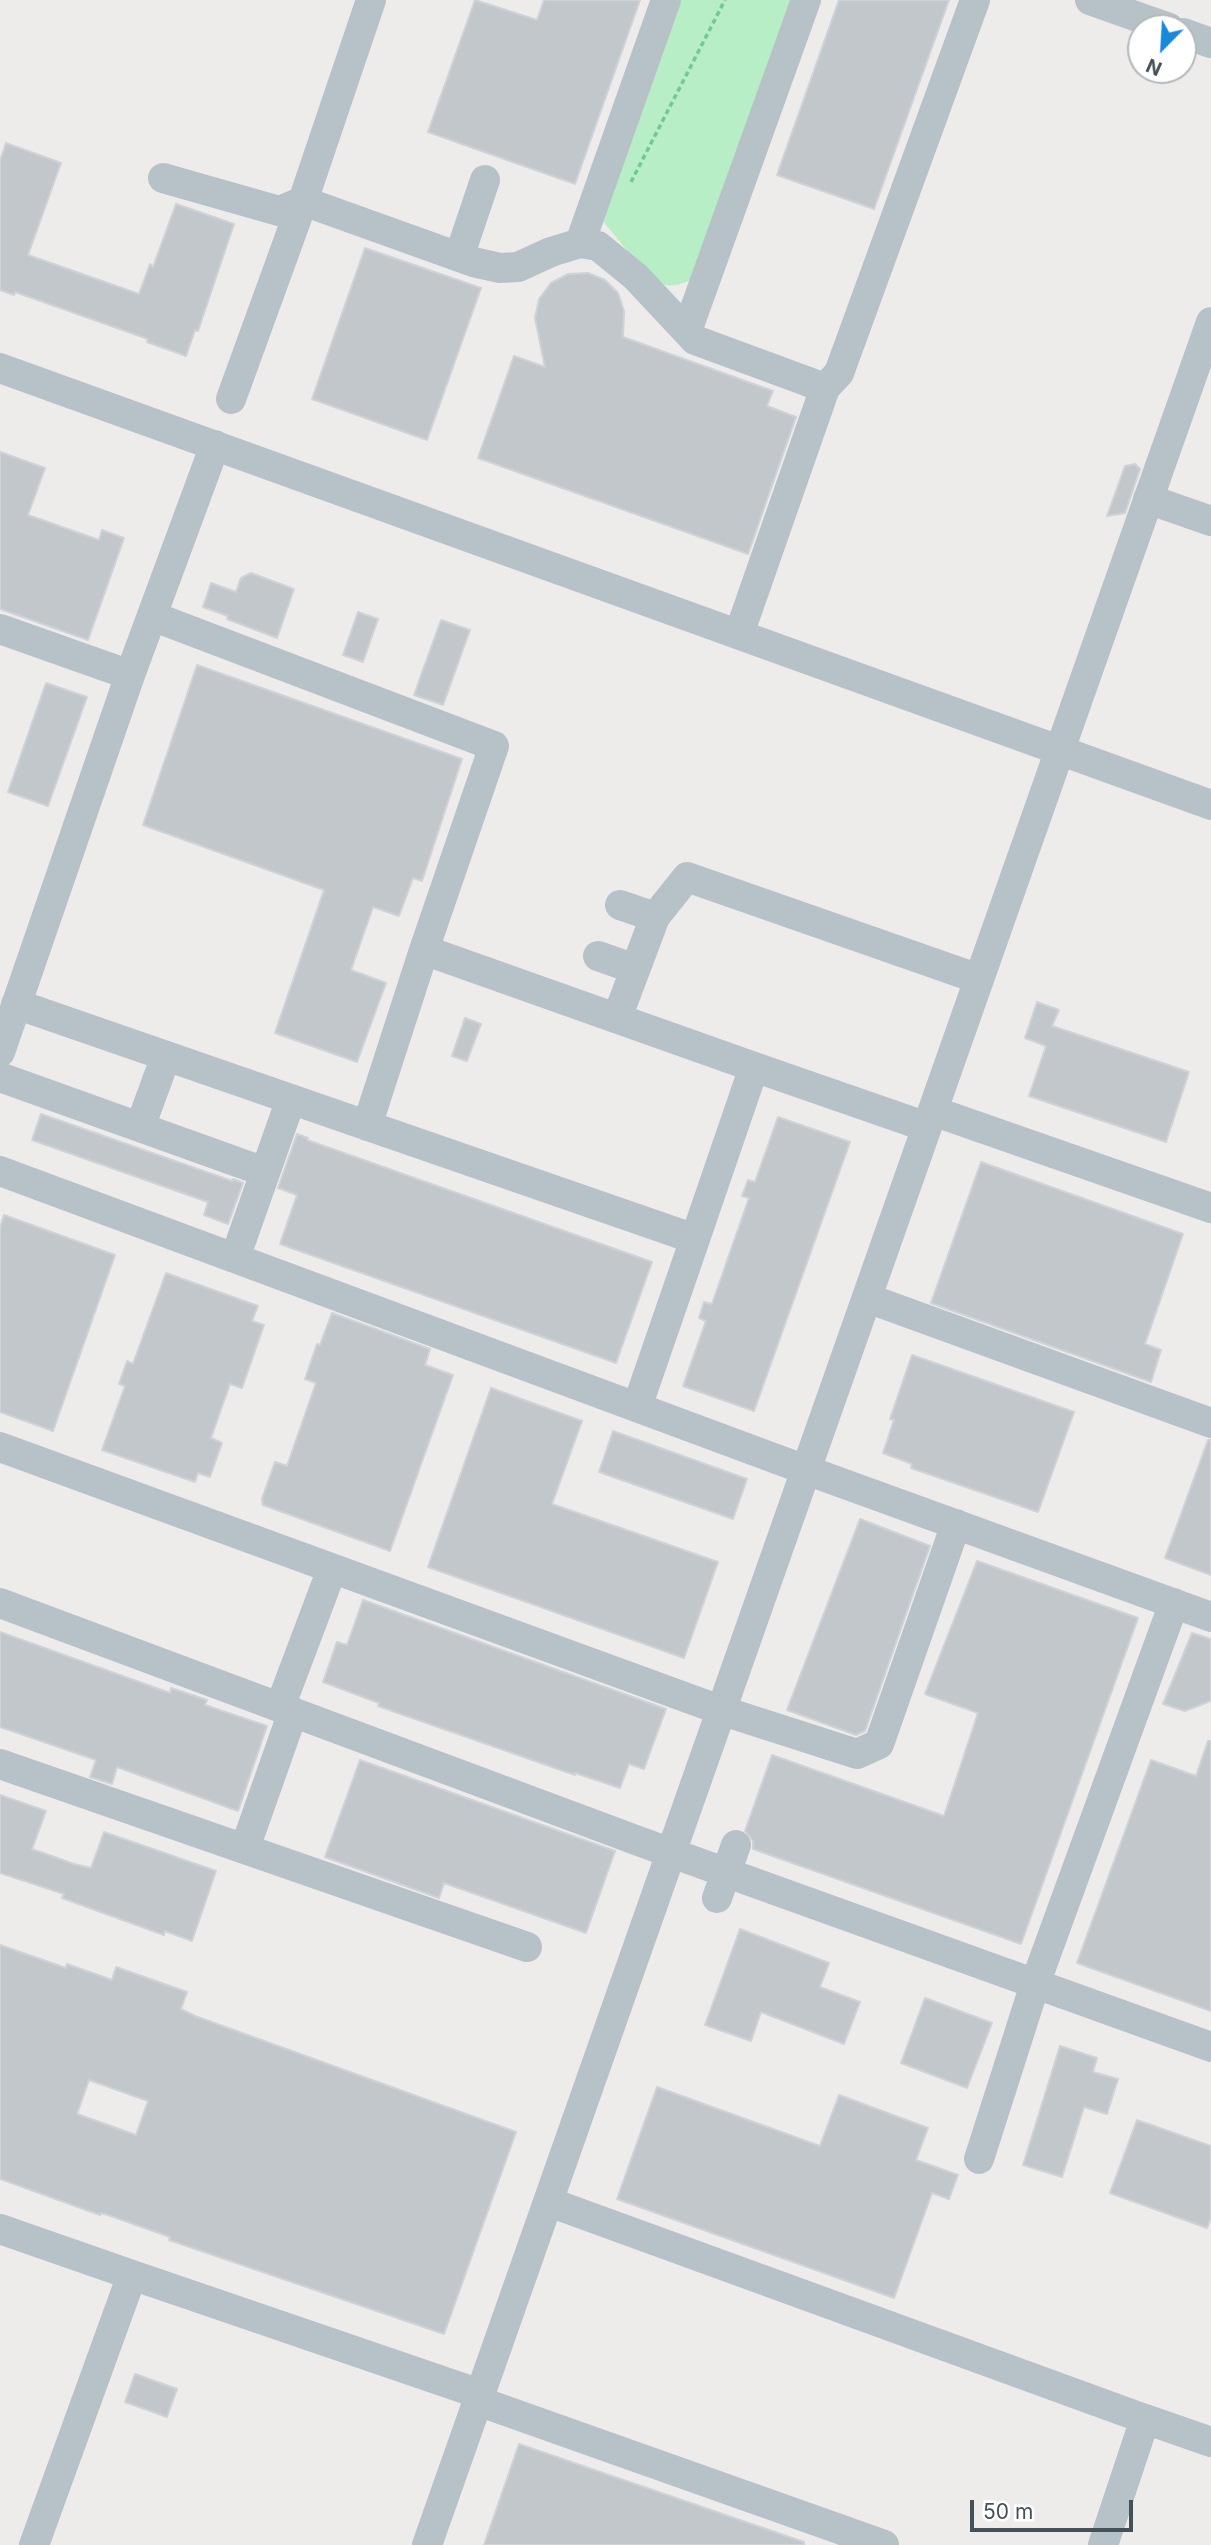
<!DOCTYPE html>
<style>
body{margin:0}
#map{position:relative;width:1211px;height:2545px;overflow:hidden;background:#eeebeb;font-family:Inter,sans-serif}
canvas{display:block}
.north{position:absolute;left:1127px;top:14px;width:70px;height:70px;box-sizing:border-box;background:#fff;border:2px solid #b4b9bc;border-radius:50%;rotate:204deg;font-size:19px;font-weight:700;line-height:28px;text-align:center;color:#445158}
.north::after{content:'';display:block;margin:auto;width:24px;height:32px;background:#1888dc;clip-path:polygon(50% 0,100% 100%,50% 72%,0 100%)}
.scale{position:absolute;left:970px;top:2500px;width:163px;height:32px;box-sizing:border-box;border:4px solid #445158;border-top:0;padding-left:9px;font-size:21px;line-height:24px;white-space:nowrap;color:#445158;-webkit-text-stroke:5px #fff;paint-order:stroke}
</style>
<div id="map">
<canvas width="1211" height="2545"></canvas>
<div class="north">N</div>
<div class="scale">50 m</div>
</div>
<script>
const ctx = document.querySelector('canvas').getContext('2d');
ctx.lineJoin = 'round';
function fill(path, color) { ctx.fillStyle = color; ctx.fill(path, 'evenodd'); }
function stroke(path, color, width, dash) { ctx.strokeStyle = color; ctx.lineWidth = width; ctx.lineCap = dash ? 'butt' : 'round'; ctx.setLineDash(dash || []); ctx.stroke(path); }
const green = new Path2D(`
 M678,0H796L693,279C675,287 663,289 648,276L603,221Z`);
const building = new Path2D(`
 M475,0L537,20L544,0H640L575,184L428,132Z
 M839,0H949L874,209L777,175Z
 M6,143L61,163L28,255L139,294L150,264L153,267L176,204L234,224L198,331L195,330L186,356L147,342L148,339L15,292L14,295L0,290V161Z
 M365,248L481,288L427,440L312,399Z
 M588,273L605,280L618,293L624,311L623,337L773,391L767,406L796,417L748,554L478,458L514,356L545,367L535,318L539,299L551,283L568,274Z
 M0,452L45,468L28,515L99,540L102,530L124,538L88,640L0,609Z
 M1135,464L1140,469L1125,513L1107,516L1125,466Z
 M251,573L294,589L277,638L227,619L228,616L203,607L211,583L236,592L241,578Z
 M358,612L378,619L363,662L343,655Z
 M441,620L470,630L443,705L414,695Z
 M197,665L462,759L422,881L413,878L399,916L373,907L351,970L386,983L357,1062L275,1033L324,890L143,825Z
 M46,683L87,697L48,806L8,792Z
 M1037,1002L1059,1010L1052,1026L1189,1072L1166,1142L1029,1096L1046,1046L1025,1038Z
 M465,1018L481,1024L467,1061L452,1056Z
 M41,1114L232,1181L233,1179L243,1183L228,1224L204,1215L208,1202L32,1140Z
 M778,1117L850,1142L754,1411L683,1386L706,1321L699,1318L704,1302L712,1304L749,1198L742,1196L748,1180L755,1182Z
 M297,1134L308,1138L307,1140L652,1262L616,1363L280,1244L297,1195L278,1188Z
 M981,1162L1183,1234L1145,1344L1161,1350L1151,1382L931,1303Z
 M4,1215L115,1255L53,1431L0,1412V1228Z
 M166,1273L258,1306L252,1321L264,1325L242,1388L230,1384L211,1438L222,1443L210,1477L198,1473L195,1482L102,1450L125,1386L119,1384L127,1361L133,1364Z
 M332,1313L430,1349L425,1365L453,1375L390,1551L263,1505L262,1499L275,1462L287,1466L316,1383L305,1379L317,1344L320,1345Z
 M912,1355L1074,1412L1038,1512L911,1468L912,1464L883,1453L894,1420L890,1419Z
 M491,1388L582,1421L552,1504L718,1562L684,1658L428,1567Z
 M613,1431L747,1479L733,1519L599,1472Z
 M1208,1440H1211V1575L1165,1558Z
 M860,1519L930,1546L865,1731L856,1735L787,1710Z
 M977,1561L1138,1618L1021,1944L753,1849V1841L745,1831L772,1755L944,1816L978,1713L925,1694Z
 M363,1600L666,1709L644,1769L629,1764L620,1788L575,1773V1775L378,1706L379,1703L323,1682L337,1642L347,1645Z
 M0,1632L170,1693L171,1688L207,1700L205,1705L267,1726L238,1811L117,1767L112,1784L90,1777L96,1760L0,1727Z
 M1192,1633L1211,1639V1701L1185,1711L1163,1704Z
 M1208,1741H1211V2011L1077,1963L1151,1760L1196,1776Z
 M360,1760L615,1851L586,1933L444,1883L439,1898L325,1857Z
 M0,1795L46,1811L32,1849L74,1864L91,1868L104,1832L216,1871L192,1941L165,1931L164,1935L62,1898L64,1894L0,1873Z
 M740,1929L829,1963L820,1987L860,2002L844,2044L761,2012L751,2041L705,2025Z
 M0,1945L66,1968L67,1964L112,1980L116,1967L187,1992L181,2009L195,2016L516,2132L444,2334L169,2240L170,2237L108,2215L101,2213L100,2215L0,2179ZM89,2080L148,2101L136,2135L77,2114Z
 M925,1998L992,2023L967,2088L901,2063Z
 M1060,2046L1097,2058L1093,2072L1118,2079L1107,2114L1084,2107L1062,2177L1023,2165Z
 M657,2087L820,2146L839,2095L928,2128L916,2160L958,2175L949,2199L932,2193L894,2298L617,2199Z
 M1137,2120L1211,2146V2218L1207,2228L1110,2193Z
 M135,2374L177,2389L167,2417L125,2402Z
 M519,2444L804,2542V2545H484Z`);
const path = new Path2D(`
 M631,182L725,0`);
const minor = new Path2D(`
 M1090,0L1169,28
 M1183,33L1211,43
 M163,178L279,211L303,201L473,262L500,268L518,267L551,252L580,243L598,246L636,277L695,340L825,388L739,634
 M580,243L666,0
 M459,257L485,180
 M687,331L806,0
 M0,368L1211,805
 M825,388L839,373L975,0
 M231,399L303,201L371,0
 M1148,499L1211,521
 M152,616L494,746L424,950L754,1067
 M0,629L130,675
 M620,905L655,917
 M598,956L635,969
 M16,1004L695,1239L754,1067L927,1127
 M617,1018L655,917L687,877L979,979
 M0,1052L130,675L215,445
 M0,1077L265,1172
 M933,1111L1211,1208
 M367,1126L424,950
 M140,1127L166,1056
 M0,1171L806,1470L1211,1617
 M235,1258L291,1099
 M867,1298L1211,1423
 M637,1407L695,1239
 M0,1447L723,1711L857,1754L879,1744L956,1524
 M0,1603L641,1842L1211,2047
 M280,1707L332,1569
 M0,1764L527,1947
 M245,1848L293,1712
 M979,2159L1035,1984L1174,1603
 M549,2202L1145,2419
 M0,2229L132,2275
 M478,2401L856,2535L853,2545
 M856,2535L884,2545
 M34,2545L132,2275L480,2394
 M427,2545C689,1805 949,1063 1211,322
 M1103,2545L1145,2419L1211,2442`);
const minorBridge = new Path2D(`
 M717,1898L736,1845`);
fill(green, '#b7eec5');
fill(building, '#c2c7cb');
stroke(building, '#cfd2d7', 2);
stroke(path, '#70cb92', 3.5, [5, 3.5]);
stroke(minor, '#b6c2c8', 30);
stroke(minorBridge, '#b6c2c8', 30);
</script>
